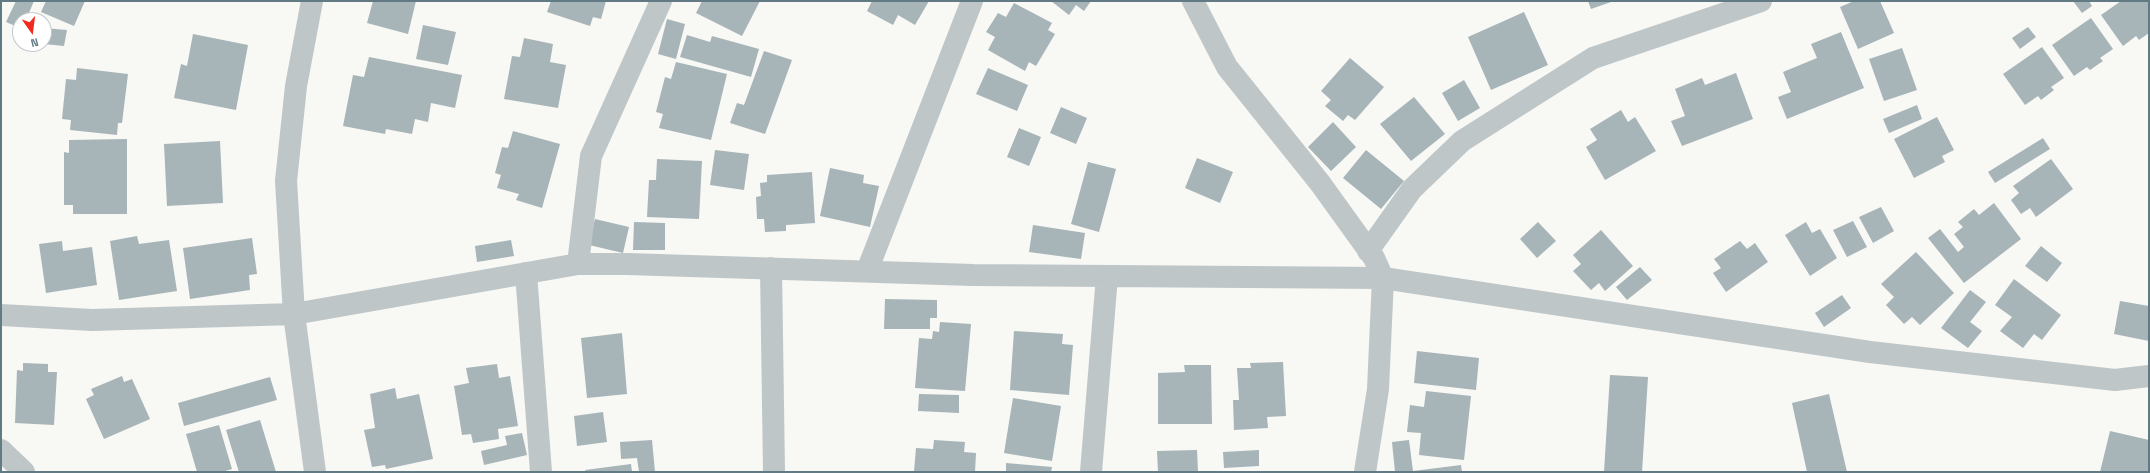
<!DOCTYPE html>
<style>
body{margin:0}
#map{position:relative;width:2150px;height:473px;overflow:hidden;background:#f8f8f5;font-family:"Space Grotesk",sans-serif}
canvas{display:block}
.frame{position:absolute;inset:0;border:2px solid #617a83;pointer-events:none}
.north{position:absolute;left:12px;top:12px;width:40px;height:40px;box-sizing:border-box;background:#fff;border:1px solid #c0cacd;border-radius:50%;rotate:166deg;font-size:11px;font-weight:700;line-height:16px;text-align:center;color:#617a83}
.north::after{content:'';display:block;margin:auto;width:14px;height:18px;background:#f02a1e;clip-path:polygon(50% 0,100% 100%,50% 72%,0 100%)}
</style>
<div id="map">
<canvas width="2150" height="473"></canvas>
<div class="frame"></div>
<div class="north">N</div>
</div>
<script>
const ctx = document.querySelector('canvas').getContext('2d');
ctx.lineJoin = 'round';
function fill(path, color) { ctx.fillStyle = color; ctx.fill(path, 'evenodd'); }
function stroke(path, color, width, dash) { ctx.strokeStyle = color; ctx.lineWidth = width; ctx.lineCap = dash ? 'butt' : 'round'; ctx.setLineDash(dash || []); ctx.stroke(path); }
const building = new Path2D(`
 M16,1H34L26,20H20V28L6,22Z
 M46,1H85L74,26L41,12Z
 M373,1H416L408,34L367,23Z
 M551,1H606L601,19L593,17L590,26L547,12Z
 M702,1H760L742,36L696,13Z
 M872,1H929L915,25L898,15L893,25L867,11Z
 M1051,1H1091L1084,11L1076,5L1069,15Z
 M1588,1H1614L1591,9Z
 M1854,1H1880L1894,33L1858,49L1840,7Z
 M2073,1H2089L2092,6L2082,13Z
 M2121,1H2149V33L2139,40L2136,36L2123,46L2101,15Z
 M1014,3L1052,23L1048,30L1055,34L1036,66L1029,62L1025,71L988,50L995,37L986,32L998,13L1006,17Z
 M1524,12L1548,65L1491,90L1468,37Z
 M2091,18L2113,49L2100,58L2103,61L2090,70L2087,67L2074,76L2052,45Z
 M667,19L685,24L676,59L658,54Z
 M423,25L456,32L448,65L416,59Z
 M2028,27L2036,37L2020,49L2012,38Z
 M44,28L67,30L64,46L44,44Z
 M1841,32L1864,88L1787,119L1778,97L1791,92L1783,72L1817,58L1811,44Z
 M193,34L248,45L236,110L174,98L181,64L187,66Z
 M687,35L710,42L712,36L759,49L751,77L680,57Z
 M524,38L553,44L550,62L566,65L558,108L504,99L512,56L520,57Z
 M2042,47L2064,78L2051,87L2054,90L2041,100L2038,96L2025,105L2003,74Z
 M1902,48L1917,90L1884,101L1869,59Z
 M764,51L792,60L765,134L730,123L737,103L744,105Z
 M369,57L462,75L455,108L431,103L428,122L415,119L412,134L386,129L385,134L343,126L353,75L364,77Z
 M1350,58L1384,87L1355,120L1348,115L1343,121L1325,106L1331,100L1321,91Z
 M676,62L727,74L711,140L659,128L663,114L656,112L665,77L671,79Z
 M77,68L128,74L122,123H118L117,135L70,130L71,120L62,119L66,79L76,80Z
 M988,68L1028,85L1017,111L976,94Z
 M1736,73L1753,119L1682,146L1671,121L1685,116L1675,89L1702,78L1705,85Z
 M1464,80L1480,108L1458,121L1442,93Z
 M1414,97L1445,134L1411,161L1380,124Z
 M1917,105L1922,119L1889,133L1883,119Z
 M1061,107L1087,118L1076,144L1050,133Z
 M1621,110L1628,122L1635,117L1656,151L1605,180L1586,147L1597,140L1590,129Z
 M1937,117L1954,150L1942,156L1945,162L1914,178L1894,139Z
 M1333,122L1356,147L1331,171L1308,147Z
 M1019,128L1041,137L1029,166L1007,157Z
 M513,131L560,144L542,208L516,200L519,194L497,188L501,175L495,173L502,147L508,148Z
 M2043,138L2050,149L1995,183L1988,172Z
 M127,139V214H73V205H64V152L69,153V140Z
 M220,141L223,203L167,206L164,144Z
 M715,150L749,154L744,190L710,185Z
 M1366,150L1404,181L1381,209L1343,178Z
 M1197,158L1233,172L1220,203L1185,188Z
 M657,159L702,161L699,219L647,217L649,180H656Z
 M2051,159L2073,189L2036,217L2030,208L2021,214L2011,200L2019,193L2013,186Z
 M1088,162L1116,169L1099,232L1071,224Z
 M830,168L864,175L863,183L879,186L870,227L820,216Z
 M812,172L815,223L786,225V231L765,232L764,219H757L756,197L761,196L760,183L767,182V175Z
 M1994,203L2021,239L1964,283L1928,238L1940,229L1958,252L1964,247L1954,234L1963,227L1958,222L1974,209L1979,215Z
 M1881,207L1894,231L1873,243L1859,217Z
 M595,219L629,227L623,253L589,245Z
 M1853,221L1867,247L1847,257L1833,230Z
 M634,222L665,223V250H633Z
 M1538,222L1556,241L1537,258L1520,239Z
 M1806,222L1812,233L1820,229L1837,258L1810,276L1785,235Z
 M1033,225L1085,233L1081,259L1029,252Z
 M1601,230L1633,266L1605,291L1599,283L1591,290L1573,271L1581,264L1573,255Z
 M137,236L139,244L169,240L177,291L119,300L110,241Z
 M252,238L257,274L249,275L250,290L190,299L183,248Z
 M511,240L514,256L477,262L475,246Z
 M62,241L63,251L92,247L97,285L46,293L39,244Z
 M1740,241L1747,249L1755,243L1768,262L1726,292L1713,273L1721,268L1714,259Z
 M2041,246L2062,263L2047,282L2025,266Z
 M1916,252L1954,293L1920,325L1912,317L1904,324L1886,305L1894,297L1881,284Z
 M1640,267L1652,280L1627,300L1616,287Z
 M2014,279L2061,315L2042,340L2034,334L2023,348L2000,331L2012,317L1995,305Z
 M1970,290L1986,302L1970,322L1982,331L1968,348L1941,328Z
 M1842,295L1851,308L1824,327L1815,313Z
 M885,299L937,300V318H930V329H884Z
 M2120,301L2149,306V341L2114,334Z
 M940,322L971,324L965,391L915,388L919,338L932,339L933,331L939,332Z
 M1014,331L1063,334L1062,344L1073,345L1069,395L1010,390Z
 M622,333L627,394L587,398L581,338Z
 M1417,351L1479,358L1476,390L1414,383Z
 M1283,362L1286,416L1267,417L1268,428L1234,430L1233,400H1239L1237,368H1251L1250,363Z
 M23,363L48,364V372H57L54,425L15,423L17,370L23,371Z
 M497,364L499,378L510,376L518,426L498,429L499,439L473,443L471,434L462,435L454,386L469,383L466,368Z
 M1184,365H1211L1212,424H1158V373L1185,372Z
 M1610,375L1648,377L1642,472H1604Z
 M122,376L124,382L132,379L150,419L104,439L86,399L94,395L91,389Z
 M270,377L277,400L184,426L178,403Z
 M395,388L397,399L419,394L433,459L386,469L385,465L372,467L364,430L375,428L370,394Z
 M1426,391L1471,396L1464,460L1419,455L1421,433L1407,432L1410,405L1424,407Z
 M919,394L959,395V413L918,411Z
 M1829,394L1847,472H1807L1792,403Z
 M1013,398L1061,406L1052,461L1004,453Z
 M603,412L607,442L577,446L574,416Z
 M260,420L276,472H239L226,430Z
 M219,425L232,469L222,472H197L186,434Z
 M2110,431L2149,440V472H2100Z
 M522,433L527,455L484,465L481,451L507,445L505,436Z
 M652,440L655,472H639L637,458L621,459L620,442Z
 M934,440L965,442L964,452L976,453L975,472H914L916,448L933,449Z
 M1409,440L1413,471L1461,465L1462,472H1395L1392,442Z
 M1197,450L1198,472H1158L1157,451Z
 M1259,450V466L1224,468L1223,452Z
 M1006,463L1052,467L1051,472H1006Z
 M631,464L632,472H586L585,470Z`);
const street = new Path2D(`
 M312,1L296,86L286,181L294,314L315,472
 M1193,1L1227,67L1320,183L1374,258L1383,278L1378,389L1365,472
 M1368,251L1412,189L1462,141L1593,58L1761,1
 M578,264L591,156L661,1
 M771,268L774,472
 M867,271L972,1
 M526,273L541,472
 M1,315L92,320L294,314L578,264H627L973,275L1383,278L1870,352L2115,380L2149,376
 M1,450L24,472
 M1091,472L1107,276`);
fill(building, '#a7b4b8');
stroke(street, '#bec6c8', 22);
</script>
